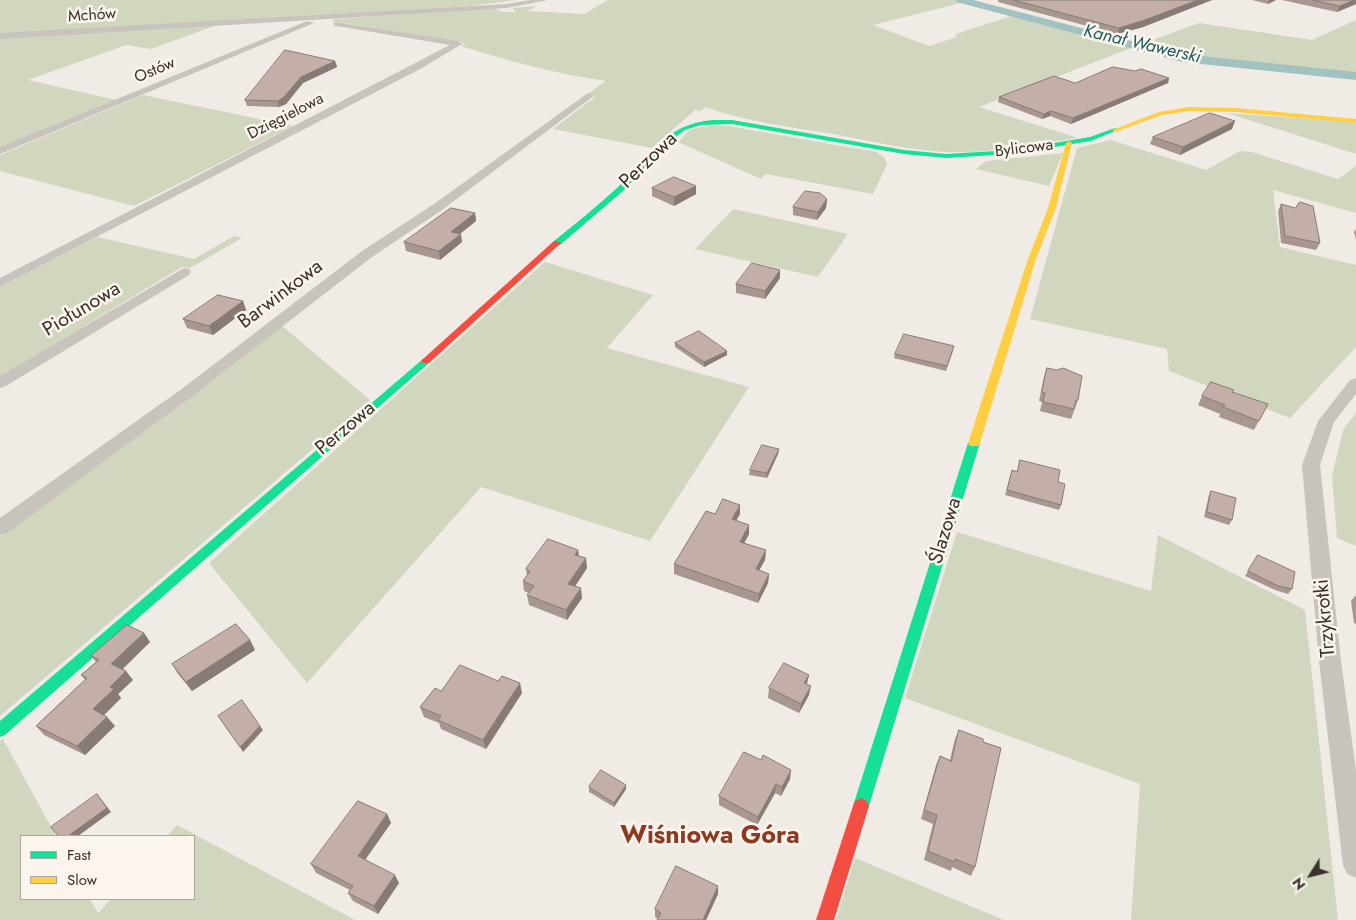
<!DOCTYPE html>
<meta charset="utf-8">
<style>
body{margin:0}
#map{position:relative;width:1356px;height:920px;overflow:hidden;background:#f0ebe5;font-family:Jost,sans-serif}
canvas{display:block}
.legend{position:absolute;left:20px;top:835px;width:175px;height:65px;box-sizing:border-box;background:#fbf5ee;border:1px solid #aea6a0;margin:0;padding:6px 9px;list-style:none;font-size:15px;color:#3b302b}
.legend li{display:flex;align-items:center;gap:10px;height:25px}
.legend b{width:25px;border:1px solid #aea6a0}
.north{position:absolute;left:1286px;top:850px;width:50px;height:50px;-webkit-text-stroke:4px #fbf5ee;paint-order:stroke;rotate:234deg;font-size:14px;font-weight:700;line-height:20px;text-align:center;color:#3b302b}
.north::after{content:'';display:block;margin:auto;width:18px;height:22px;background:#3b302b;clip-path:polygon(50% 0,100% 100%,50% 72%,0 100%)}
</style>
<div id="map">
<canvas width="1356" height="920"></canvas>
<ul class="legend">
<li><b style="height:6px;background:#16e098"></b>Fast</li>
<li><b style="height:6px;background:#ffcf43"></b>Slow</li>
</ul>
<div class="north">N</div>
</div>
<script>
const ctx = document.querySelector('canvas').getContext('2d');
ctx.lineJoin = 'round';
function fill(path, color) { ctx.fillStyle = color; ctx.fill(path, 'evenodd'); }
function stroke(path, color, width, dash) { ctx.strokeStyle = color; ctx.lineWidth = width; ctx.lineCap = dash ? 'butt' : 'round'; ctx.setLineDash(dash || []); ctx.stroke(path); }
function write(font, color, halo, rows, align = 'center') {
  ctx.font = font + ' Jost,sans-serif'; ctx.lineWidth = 5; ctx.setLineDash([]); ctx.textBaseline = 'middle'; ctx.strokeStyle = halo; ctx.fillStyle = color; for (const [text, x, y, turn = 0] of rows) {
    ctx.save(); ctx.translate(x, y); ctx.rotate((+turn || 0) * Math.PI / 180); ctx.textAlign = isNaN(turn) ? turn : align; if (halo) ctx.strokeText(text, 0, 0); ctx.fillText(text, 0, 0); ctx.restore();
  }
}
const green = new Path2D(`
 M0,0H516L470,6L0,34Z
 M608,0H971L1139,45L1199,23L1312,40L1356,20V79L1183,61L1131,48L979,107L1078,138C1036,144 993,153 950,152C911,151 871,141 833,134C791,127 746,122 706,107L700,111L695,110L652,148L553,129L595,97L586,95L606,81C556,74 509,61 461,46L464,43L331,21L336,19L492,8L504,12H516L512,8L537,6L527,11L584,14ZM961,3L1011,16L956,34L957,37L929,46L873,25Z
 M217,25L151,49L126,45L28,80L116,100L0,148V38Z
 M143,95L293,126L134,206L0,171V155Z
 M1227,113L1356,122V154Z
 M711,126H728L876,152L884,157L887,164L873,194L766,174L761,179L678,142L691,129Z
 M1111,140L1206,170L1240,151L1252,152L1338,179L1356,166V213L1273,190L1280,247L1356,265V347L1290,418L1169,371L1167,349L1030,319L1077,148Z
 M1063,153L1049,186L976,169L986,161Z
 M733,209L848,234L818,277L695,249Z
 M234,236L242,238L190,268L182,267L0,377V287L97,237L194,259Z
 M545,262L653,295L607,348L749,387L650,541L481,487L307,683L209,563Z
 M280,324L370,400L0,716V536L180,404Z
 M1356,413V546L1337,538L1332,476L1343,430Z
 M957,532L1151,591L1158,535L1305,610L1338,920H1131L1140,784L905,698Z
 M3,739L56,836H21V899H90L98,913L111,899H194V836H167L177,825L355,920H0V741Z
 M855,858L1004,920H836Z`);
const canal = new Path2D(`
 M956,0H973L1182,54L1356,72V80L1182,62L957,2Z`);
const street = new Path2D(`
 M530,0H548L507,8L0,39V33L507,4Z
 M307,21L314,23L0,154V147Z
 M334,22L458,41L462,44L422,68L0,287V278L450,45L337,26H334Z
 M588,93L593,96L591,98L442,210L372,257L195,394L7,533L0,535V518L183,388L362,251L434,204Z
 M184,268L189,269L191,272L189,275L6,386L0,388V376Z
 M1356,378V394L1334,422L1320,465L1341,661L1356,770V878L1347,874L1343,865L1319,661L1302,465L1318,421L1350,380Z`);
const fast = new Path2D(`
 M713,120H732L904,150L946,154L1012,150L1090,137L1115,128L1118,130L1091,141L1012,154L946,158L904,154L732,124L701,125L685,130L669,142L622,192L560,245H554V241C575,224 596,207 616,189C648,158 664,124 713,120Z
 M426,358L429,359L431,361L429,363L5,735L0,737V721L423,359Z
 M974,439L980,443L869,806L867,811L861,814L855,811L853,806L968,443Z`);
const slow = new Path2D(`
 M1189,107L1236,108L1356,119V123L1236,112L1189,111L1162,115L1115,132L1112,130L1159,112Z
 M1069,141L1072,143L1056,208L1036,259L980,443L978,446H970L968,443L1028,259L1048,208L1066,143Z`);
const jam = new Path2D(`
 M554,241H557L561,243L429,363H423L421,361L423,359Z
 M861,798L867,801L869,806L834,920H816L853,806L855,801Z`);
const wall = new Path2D(`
 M997,0H1212L1143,27L1117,34L998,2V0Z
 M1252,0H1276L1268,4Z
 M1282,0H1356V4L1337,12Z
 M335,61L337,67L303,83L286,104L279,107L247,106L245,100Z
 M1169,78L1168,83L1071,124L1050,116L1042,119L998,102L999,97L1075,83Z
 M1232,129L1180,155L1150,144L1153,137Z
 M696,186V194L674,206L652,196V188Z
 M827,199L826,208L817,220L793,215V207Z
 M1281,204L1320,243L1316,250L1281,243L1278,211Z
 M475,213L476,221L460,234L462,242L440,260L406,251L404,242Z
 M1356,229V240L1354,232Z
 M780,278L765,299L736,293V284Z
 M243,301L246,310L213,335L187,328L183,319Z
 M675,343L727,355L704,367L675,347Z
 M953,351L946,371L894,358L895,354Z
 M1047,368L1078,400L1071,419L1040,411L1042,402L1039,401L1044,377Z
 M1232,392L1268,404L1254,430L1219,417L1220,414L1198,405L1202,396Z
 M779,449L778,454L767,478L749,475L750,470Z
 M1020,460L1061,505L1059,510L1005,495L1012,470L1017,471Z
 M1211,491L1232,520L1229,525L1204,517L1209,495Z
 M715,514H740L736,521L749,534L744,543L766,550L765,560L759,570L769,574L768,583L758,603L674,574V564Z
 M578,550L579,556L587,568L575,586L582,598L567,620L529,605L527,595L529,593L524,591L523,581L527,575L526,569Z
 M1258,555L1292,589L1288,594L1275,590L1245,576Z
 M1355,596H1356V624L1354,623L1351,601Z
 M144,633L150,642L123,669L133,680L118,694L121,698L104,715L115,726L85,755L44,735L36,726L85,680L81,675L96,662L91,656Z
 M250,640L255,650L192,691L178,674L172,664Z
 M807,684L809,695L799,713L768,698L769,688Z
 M441,691L522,693L486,749L441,729L439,723L424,717L420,707Z
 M959,730L975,867L971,876L952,867L951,871L924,860L933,824L921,819L936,765L940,756L950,760L955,739Z
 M790,779L781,796L775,793L757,825L719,805V796Z
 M589,787L626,789L614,807L589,792Z
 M387,814L391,823L365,860L399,883L378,914L353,901L348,893L350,890L316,873L311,864Z
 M718,894L706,920H657L658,919L655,917V909Z`);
const shadedWall = new Path2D(`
 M1198,0H1212L1143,27L1117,34L1119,28Z
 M1269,0H1276L1268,4Z
 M1354,0H1356V4L1337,12L1340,6Z
 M335,61L337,67L303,83L286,104L279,107L278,101L301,77Z
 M1169,78L1168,83L1071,124L1073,118Z
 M1051,111L1050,116L1042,119L1044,114Z
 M1235,121L1232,129L1180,155L1183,147Z
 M696,186V194L674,206V197Z
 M827,199L826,208L817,220L818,212Z
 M475,213L476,221L452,240L451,232Z
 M461,234L462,242L440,260L439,251Z
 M780,270V278L765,299V291Z
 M243,301L246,310L213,335L209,326Z
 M727,351V355L704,367V362Z
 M779,449L778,454L767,478V473Z
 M740,505V514L731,529L732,519Z
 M749,525V534L740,551V542Z
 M578,550L579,559L575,555Z
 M766,550L765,560L755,578L756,569Z
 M586,558L587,568L570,594L568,584Z
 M769,574L768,583L758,603L759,594Z
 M581,588L582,598L567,620L566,610Z
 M144,633L150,642L118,673L111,664Z
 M250,640L255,650L192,691L186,682Z
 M126,671L133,680L118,694L121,698L100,719L93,709L110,687Z
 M809,675L807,684L804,683Z
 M520,683L522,693L486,749L483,740Z
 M811,686L809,695L799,713L801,704Z
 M107,717L115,726L85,755L77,746Z
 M260,726L263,730L243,752L240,747Z
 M791,770L790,779L781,796L782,787Z
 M776,784L775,793L757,825L758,817Z
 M626,785V789L614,807V803Z
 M97,794L111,812L78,836H68Z
 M387,814L391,823L362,864L358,856Z
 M395,875L399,883L378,914L374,906Z
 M718,886V894L706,920H703Z`);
const building = new Path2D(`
 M1014,0H1198L1145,20L1119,28Z
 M1313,0H1354L1340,6Z
 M285,50L335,61L301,77L284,97L278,101L245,100Z
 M1113,67L1135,71L1141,69L1169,78L1073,118L1051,111L1044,114L999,97L1054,76L1075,83Z
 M1210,113L1235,121L1183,147L1153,137Z
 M674,177L696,186L674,197L652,188Z
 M805,191L820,193L827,199L818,212L793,207Z
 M1300,202L1313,206L1320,243L1285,236L1281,204L1295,208Z
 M451,208L475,213L451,232L461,234L439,251L404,242Z
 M752,263L780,270L765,291L736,284Z
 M218,295L243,301L209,326L183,319Z
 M699,331L727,351L704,362L675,343Z
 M904,334L954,346L947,366L895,354Z
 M1047,368L1057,370L1063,368L1082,376L1078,400H1076L1074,409L1043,402L1045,393L1042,392Z
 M1211,382L1234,390L1232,392L1268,404L1259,421L1223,407L1225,405L1202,396Z
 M762,445L779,449L767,473L750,470Z
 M1020,460L1060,470L1058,482L1065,484L1061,505L1007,490L1012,470L1017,472Z
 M1211,491L1236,498L1232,520L1207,512Z
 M723,499L740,505L732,519L749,525L740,542L766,550L756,569L769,574L759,594L674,564L706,511L715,514Z
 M548,539L578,550L575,555L586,558L568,584L581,588L566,610L527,595L534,586L523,581L530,571L526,569Z
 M1258,555L1295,572L1292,589L1278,586L1248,571Z
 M236,624L250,640L186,682L172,664Z
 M127,625L144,633L111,664L126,671L110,687L114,689L93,709L107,717L77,746L36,726L87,678L81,675L99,660L91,656Z
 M784,663L809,675L804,683L811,686L801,704L769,688Z
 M460,665L498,681L502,676L520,683L483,740L438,720L441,716L420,707L435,688L441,691Z
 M242,700L260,726L240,747L218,716Z
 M959,730L983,739V742L1001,748L975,867L955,859L954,862L928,851L937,815L924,810L940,756L951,761Z
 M744,752L761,760L763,755L791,770L782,787L776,784L758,817L719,796Z
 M601,770L626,785L614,803L589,787Z
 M97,794L107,808L68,836H58L51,827Z
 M358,801L387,814L358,856L395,875L374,906L348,893L353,886L311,864Z
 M676,866L718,886L703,920H657L661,913L655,909Z`);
const farStreetnames = [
 ["Mchów",92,16,-4],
 ["Ostów",155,71,-23],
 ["Dzięgielowa",286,117,-27],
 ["Bylicowa",1024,149,-7]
];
const farWaternames = [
 ["Kanał Wawerski",1142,45,13]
];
const streetNames = [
 ["Perzowa",649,161,-44],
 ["Barwinkowa",281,295,-37],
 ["Piołunowa",82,310,-31],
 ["Perzowa",346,429,-40],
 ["Ślazowa",946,531,-73],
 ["Trzykrotki",1326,618,-95]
];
const nearNeighbourhoodnames = [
 ["Wiśniowa Góra",710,837]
];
fill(green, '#d1d6bf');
fill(canal, '#a1c2c1');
fill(street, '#c9c3be');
fill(fast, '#16e098');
fill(slow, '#ffcf43');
fill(jam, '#f24e42');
fill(wall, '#a89690');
fill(shadedWall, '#887a75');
fill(building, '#c3afa7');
stroke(building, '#887a75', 1);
write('16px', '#3b302b', '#fbf5ee', farStreetnames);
write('italic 18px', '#1f5a5e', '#fbf5ee', farWaternames);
write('20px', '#3b302b', '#fbf5ee', streetNames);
write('bold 25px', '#8c3b22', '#fbf5ee', nearNeighbourhoodnames);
</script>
